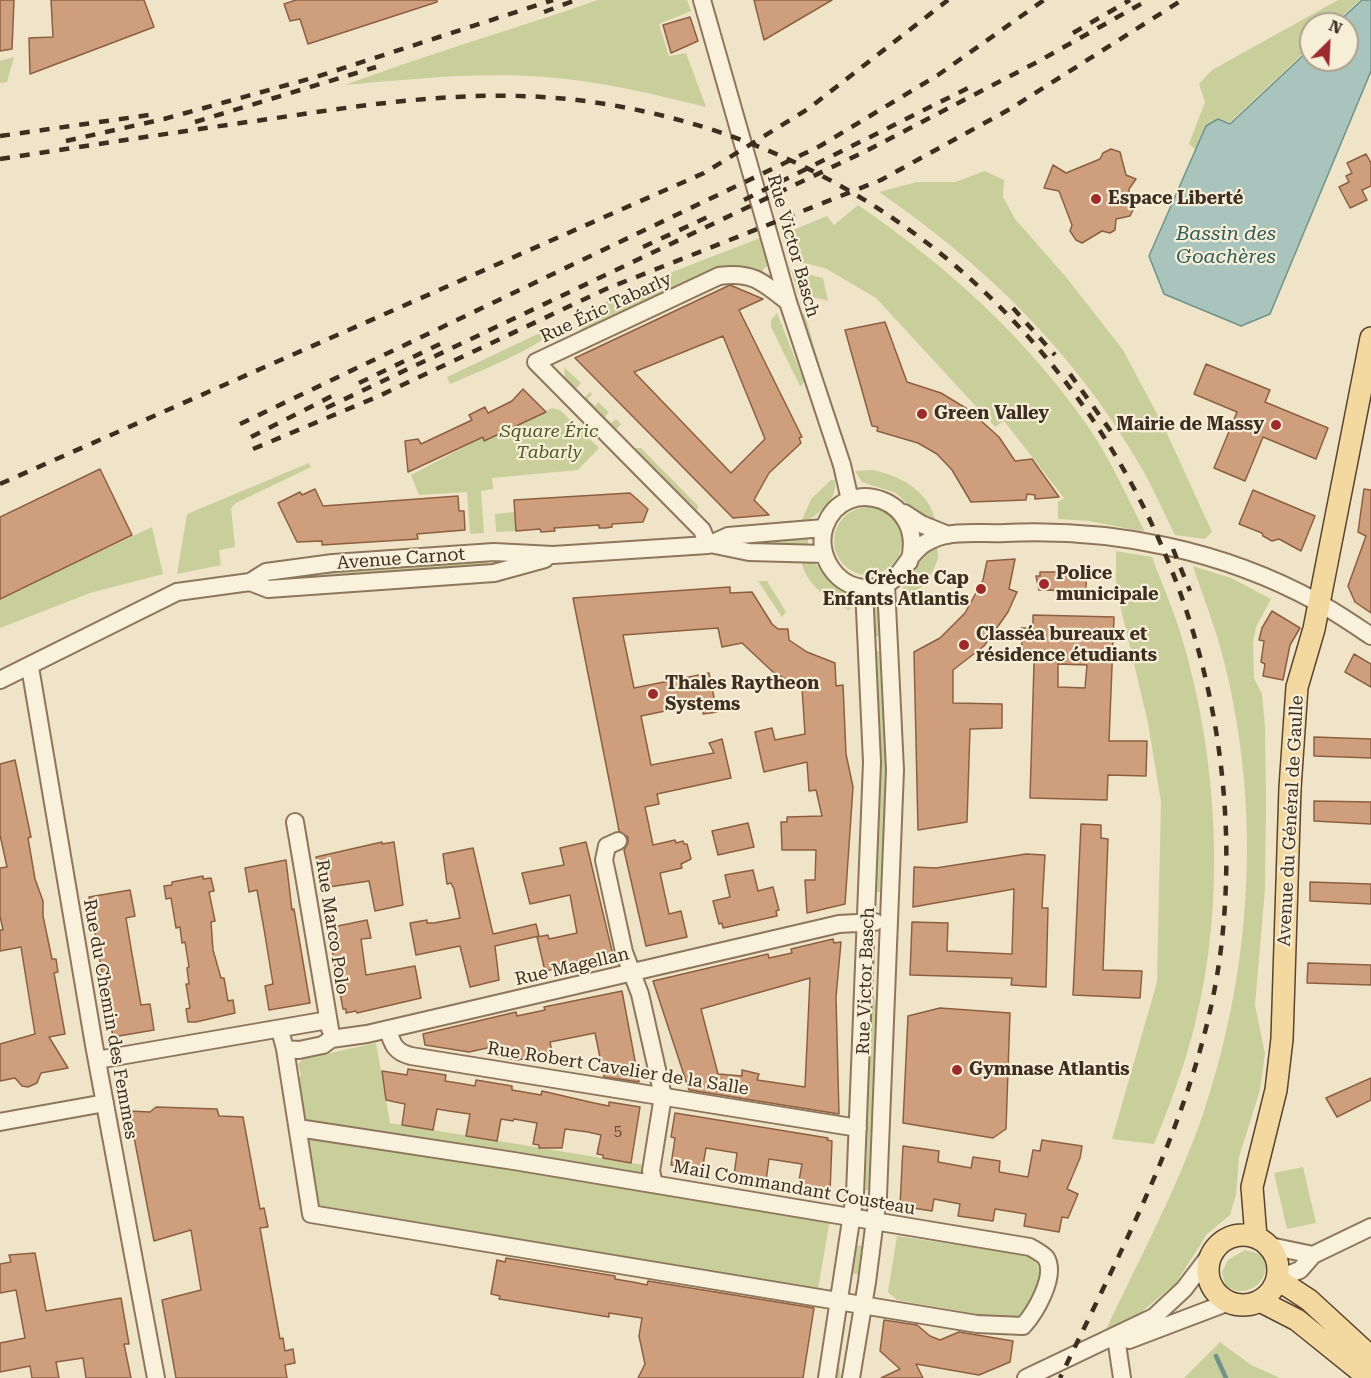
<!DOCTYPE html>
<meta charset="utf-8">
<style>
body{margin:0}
#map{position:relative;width:1371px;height:1378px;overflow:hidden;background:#f0e4c8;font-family:"Roboto Serif",serif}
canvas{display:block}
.north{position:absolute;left:1299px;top:12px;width:60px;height:60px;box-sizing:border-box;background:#f7eed8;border:2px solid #ada18e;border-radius:50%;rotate:24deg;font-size:16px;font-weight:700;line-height:24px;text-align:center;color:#3d2e20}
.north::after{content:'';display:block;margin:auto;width:21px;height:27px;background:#9e2a2b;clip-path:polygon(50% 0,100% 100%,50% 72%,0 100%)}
</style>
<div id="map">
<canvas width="1371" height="1378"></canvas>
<div class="north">N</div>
</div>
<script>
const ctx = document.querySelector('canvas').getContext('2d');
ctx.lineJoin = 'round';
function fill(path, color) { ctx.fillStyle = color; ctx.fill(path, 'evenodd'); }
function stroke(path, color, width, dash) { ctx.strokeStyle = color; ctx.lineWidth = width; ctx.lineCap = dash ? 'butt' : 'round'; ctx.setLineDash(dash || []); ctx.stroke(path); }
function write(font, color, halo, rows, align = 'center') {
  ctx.font = font + ' "Roboto Serif",serif'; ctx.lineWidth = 4.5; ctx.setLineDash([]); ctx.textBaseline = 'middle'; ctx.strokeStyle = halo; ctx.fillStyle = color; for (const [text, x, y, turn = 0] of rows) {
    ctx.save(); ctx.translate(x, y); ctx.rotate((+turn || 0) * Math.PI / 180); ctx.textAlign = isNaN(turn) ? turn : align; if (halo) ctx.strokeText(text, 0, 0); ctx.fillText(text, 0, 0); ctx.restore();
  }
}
const green = new Path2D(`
 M598,0H687L691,11L659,24L669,56L686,53L706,107C653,94 600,81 545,77C478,72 412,79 345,85C428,54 514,29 598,0Z
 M1338,0H1360L1334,24H1311V46L1230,122L1218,119L1206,126L1196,150L1189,144L1205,102L1199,84L1212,70Z
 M14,57L7,82L0,83V61Z
 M985,171L1004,180L1003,197L1015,219L1066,277L1123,350L1165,429L1212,532L1205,539L1175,535C1163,511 1152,485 1138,462C1073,351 984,264 879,192L917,182H955Z
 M858,205C947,266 1027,338 1089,428C1111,460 1127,497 1145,532L1089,521L1058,519V502L1064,498L1004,421L995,427L876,298L825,268L803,263L786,233L827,216L834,225Z
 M760,238L770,265L764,268L761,275C745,265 732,266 715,272L582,331L575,316L662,276Z
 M791,270L823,278L828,301L798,293Z
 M777,313L804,381L802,385L800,386L771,327V320Z
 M800,313L805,314L829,400Z
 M563,322C551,343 476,373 450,384L447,377Z
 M564,367L581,383L574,391L565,382Z
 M590,392L592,394L588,399L595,406L598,402L609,412L605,417L611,423L616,419L621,424L615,431L583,399Z
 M552,408L560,410L599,448L578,470L492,478L493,489L481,491L484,533L470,534L467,492L419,495L411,475L483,437L485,441Z
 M634,448H641L698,506L697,511Z
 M309,463L311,467L236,503L231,508L235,547L219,550L221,565L177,574L187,514Z
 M873,470C902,476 930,492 936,523L917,514L896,493L862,482L855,471Z
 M831,480H835C838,500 820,513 805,522L802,520L811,499Z
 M834 541a34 34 0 1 1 68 0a34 34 0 1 1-68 0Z
 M515,512L516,531L496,532L495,514Z
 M152,527L163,574L90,593L0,628V599Z
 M808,536V544L773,546L772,538Z
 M936,547C947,561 913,603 898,605C896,590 923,555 936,547Z
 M1116,551L1152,557C1162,584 1174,611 1182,638C1218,758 1226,902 1195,1024C1185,1065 1170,1105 1154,1144L1112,1139L1157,982L1161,802L1148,723L1116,588Z
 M487,558L488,566L290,581L289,578L320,576L339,569Z
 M801,559C818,560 848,590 852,607L849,610C828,599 804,584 801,559Z
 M1193,566L1231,578L1271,599L1256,627L1253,643L1254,678L1262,694L1265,727L1266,800L1265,889L1255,1005L1265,1053L1260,1090L1239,1157L1236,1195L1230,1215L1207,1234L1176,1283L1139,1314L1104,1334C1138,1261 1178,1188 1204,1111C1252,967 1261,812 1225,665C1217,632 1204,599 1193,566Z
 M758,581H767L786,612L782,617Z
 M874,598L879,601L881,636L872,637L869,600Z
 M882,651L887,758L882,892H874L873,652Z
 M870,954H875L873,992L877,1008L870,1190H865L867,1148L864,1134Z
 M376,1043L390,1123L644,1165L643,1179L830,1219L818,1289L317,1205L297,1078L301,1076L298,1064L303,1059Z
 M1303,1167L1316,1223L1287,1229L1274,1173Z
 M897,1236L1031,1256C1051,1278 1033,1308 1011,1320L897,1300L888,1292Z
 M854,1245L864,1246L860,1275L850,1273Z
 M1245,1250L1260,1254C1278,1277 1246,1303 1225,1285L1222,1272L1228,1260Z
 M843,1328H845L839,1364L841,1378H834Z
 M1220,1342L1251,1365L1280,1378H1184Z`);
const water = new Path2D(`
 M1362,0H1371V71L1270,314L1241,326L1164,294L1149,256L1206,126L1218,119L1230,124L1311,48V60H1347V24H1336Z`);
const stream = new Path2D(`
 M1216,1356L1226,1378`);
const building = new Path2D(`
 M0,0H14L12,49L0,51Z
 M51,0H144L154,27L30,74L29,38L53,37Z
 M296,0H437V2L308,44L300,19L290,21L284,4Z
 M754,0H832L764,40Z
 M690,17L698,41L671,53L663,25Z
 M1111,149L1120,152L1126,175L1136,179L1129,189L1130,204H1136L1130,216L1116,219L1115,230L1110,233L1102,231L1082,243L1076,240L1070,231L1072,225L1059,191L1044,188L1053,165L1066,173L1100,159L1103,153Z
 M1366,154L1371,163V186L1362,190L1367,200L1350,208L1339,187L1349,182L1346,176L1352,173L1347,163Z
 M730,285L763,299L739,310L802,437L799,438L801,443L769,473L754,500L769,515L733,518L575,358ZM723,336L765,439L731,473L634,372Z
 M885,322L907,382L941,393L969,410L999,437L1015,461L1032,459L1059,497L1035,499V495L1027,494L1026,500L971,502L952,470L937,454L918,443L877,431L878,427L872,426L845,330Z
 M1206,364L1270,390L1265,402L1328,428L1316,459L1263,437L1245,481L1214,468L1237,412L1194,394Z
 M523,389L546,412L484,441L483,437L408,472L405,441L418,439L421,444L472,420L469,415L485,407L488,413L512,401Z
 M100,469L132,535L0,599V517Z
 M315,489L323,506L458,496L459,511H464L465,530L417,534L418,539L322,545V541L297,542L278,503L300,492L302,495Z
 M1364,489L1371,490V613L1355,602L1348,586L1366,536L1358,532Z
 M1253,490L1315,516L1301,551L1279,539L1272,541L1263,536L1262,533L1239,524Z
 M630,493L648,509L643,522L612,524V527L606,528H599V525L554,528L555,531L541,532L540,529L516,531L514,500Z
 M1015,559L1009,589L1017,592L1008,612L984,646L953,670V703L1002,704V728L970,729L967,822L918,830L914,652L940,638L965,613L983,580L987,561Z
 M1040,572H1083L1086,577V588L1082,591L1039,590L1036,576H1040Z
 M730,587V593L752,592L772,624L778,629H788L789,640L807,652L835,663L836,686L843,685L846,754L853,787L845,904L807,913L805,880H815L816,850H782L781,822H787V817L822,816L816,790L809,791L807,762L764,772L755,732L772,728L775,740L805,734L802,688L773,672L742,643L722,647L718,628L623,635L634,688L709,673L717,712L703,714L704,703L641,716L651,765L714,753L709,743L722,739L731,778L657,794L659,804L645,807L653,845L675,840L676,843L683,841L684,844H687L691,859L681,864L682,868L660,873L669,914L681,911L687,937L646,946L624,850L628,843V837L619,831L617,820L573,598Z
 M1272,611L1300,628L1290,645L1283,680L1263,676L1265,664L1261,662L1264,641L1259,640L1262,628Z
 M1033,615L1114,617L1109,741H1147L1146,776L1108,775L1107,800L1030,798L1034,664L1032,650H1022L1021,628H1033ZM1058,664L1087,665L1085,688L1058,687Z
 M1354,654L1371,664V687L1345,672Z
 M1314,737L1371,739V758L1314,756Z
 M15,760L31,837L28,838L35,879L43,901V916L52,959H56L58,972L54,973L65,1034L49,1037L68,1068L41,1073L37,1083L28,1087L22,1086L15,1078L0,1081V1044L35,1034L21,947L0,951V930H3L0,916V868L7,867L0,835V764Z
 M1314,801L1371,802V824L1314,821Z
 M748,823L754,847L718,855L712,831Z
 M1081,824L1101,825V838L1108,839L1103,970L1142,971L1140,998L1073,995Z
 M382,842V844L394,842L403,905L375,911L369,881L322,888L316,857Z
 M586,842L613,955L545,971L537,937L548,935L549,939L577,933L570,895L530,904L522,873L564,865L560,848Z
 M473,848L493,934L536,924L539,936L495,946L499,980L470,987L460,946L416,955L410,923L427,920V923H434L460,918L454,889L451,883L447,884L443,854Z
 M1026,854L1045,855L1042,908H1048L1046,987L1011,985L1012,978L910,975L912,922L948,923L947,951L1012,954L1014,889L913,907L914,867L936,868Z
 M286,860L292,910L294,909L310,1003L269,1010L265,986L273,984L264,929L257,890L249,892L245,868Z
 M753,870L758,891L773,887L779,910L776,911L777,916L723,928L722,923L719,924L713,901L730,897L725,875Z
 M203,876V879L211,878L214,891L209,892L215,921L211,922L213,950L221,978H224L228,1001L233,1000L235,1013L196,1022H188L186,1009L190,1008L186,984H189L187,968L189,967L185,942L182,943L180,927L176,928L171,898L166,899L164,886L172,885V882Z
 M1310,882L1371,884V904L1310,901Z
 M130,890L135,916L126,918L132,954L141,1005L150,1004L154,1030L113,1037L89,897Z
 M367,920L371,938L361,939L366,975L415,966L421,998L357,1013L356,1011L346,1013V1009H343L328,928Z
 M833,939L834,943L841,942L836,997L839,1114L689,1090L653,981L768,954L769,958L792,953L791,949ZM810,978L805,1087L757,1080L759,1074L742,1070V1076L718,1074L701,1009Z
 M1308,963L1371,965V985L1307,983Z
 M622,991L639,1082L604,1077L595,1033L550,1042L552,1053L517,1060L499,1057L496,1046L469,1052L425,1045L423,1034L516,1012L517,1016L545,1010L544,1007Z
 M940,1008L1010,1013L1006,1129L993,1138L903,1123L908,1016Z
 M408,1069L446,1075L445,1081L464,1084L475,1086L476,1080L512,1086V1090L541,1095L542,1091L594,1103L609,1106V1102L640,1107L631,1163L603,1158V1155L597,1154L601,1135L588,1132L565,1129L562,1148H539V1145L533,1144L537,1123L514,1119L513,1121L501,1119L497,1141L466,1136L470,1114L449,1111L437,1109L433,1130L402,1125L405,1104L386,1100L382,1071L407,1075Z
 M1371,1078V1100L1337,1117L1326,1098Z
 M156,1107L217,1109L219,1116L243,1117L260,1209L264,1208L268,1227L260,1228L280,1339L283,1338L285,1351L293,1349L295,1363L285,1365L287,1378H176L162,1300L201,1290L191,1230L154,1241L129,1111L150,1112Z
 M675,1113L828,1138L827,1140L832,1141L830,1192L823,1191L822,1194L805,1191V1187L798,1186L802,1164L769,1159L766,1181L758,1180V1183L740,1181L741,1176L734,1175L737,1153L706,1148L702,1171L695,1170V1173L677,1170L678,1166L671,1165L675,1138L671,1137Z
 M1042,1140L1082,1146L1080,1158L1067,1189L1078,1194L1068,1218L1062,1217L1059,1232L1024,1226L1026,1214L995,1209L993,1221L958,1216L960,1204L934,1199L932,1211L900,1206L903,1146L939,1151L938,1162L971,1168L973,1157L1000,1161L999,1172L1028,1177L1033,1150L1040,1151Z
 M35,1253L46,1311L121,1298L129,1344H124L131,1378H86L83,1358L56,1362L59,1378H32L30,1366L0,1372V1343L25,1338L16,1290L0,1293V1264L11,1262L9,1255Z
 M506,1258L615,1276V1279L638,1283L647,1285L648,1281L814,1308L803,1378H638L645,1364L639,1336L642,1318L609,1313V1317L499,1299L500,1296L491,1294L497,1260L505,1262Z
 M884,1320L917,1325L930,1336L940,1340L959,1332L1013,1341L1010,1362L979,1375L916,1364L923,1378H881L900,1369L880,1351Z`);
const minor = new Path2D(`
 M702,0L788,302L842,465L850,500
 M904,513L921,524L948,535
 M710,544L749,552L824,554
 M708,545L702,530L536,362L719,276C752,271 763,282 788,302
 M909,562C928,499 845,472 825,526C815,554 836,588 867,588C900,587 899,567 918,549C924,542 937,537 946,535C964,531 987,534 1005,533C1112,528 1223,550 1317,602C1336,612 1353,624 1371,636
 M250,582L268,589L494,573L545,559
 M30,667L94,1045L156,1378
 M0,680L177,592L250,582L266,572L333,563L494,552L553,555L708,545L728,536L824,528
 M295,822L330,1029
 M618,841L607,846L604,860L624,952L640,994L663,1096L651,1171L654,1184
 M388,1029C392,1044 395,1052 411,1056L858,1128
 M280,1030L285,1049L299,1050L323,1045L331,1039L367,1034L839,924L875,922
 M285,1049L311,1214L977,1324L1023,1326C1035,1313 1057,1276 1046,1258C1043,1254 1035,1250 1030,1247L514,1161L298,1128
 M97,1060L328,1020
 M0,1122L105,1103
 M1270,1246L1313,1255
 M1277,1279L1300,1270L1313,1255L1371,1227
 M1129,1340L1229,1302
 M1117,1344L1122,1378
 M827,1378L855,1194L872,762L864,588
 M851,1378L867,1282L878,1196L895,770L886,585
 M1026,1378L1154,1317L1184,1289L1213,1251`);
const major = new Path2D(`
 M1208 1270a35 35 0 1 1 70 0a35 35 0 1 1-70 0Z
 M1256,1237L1252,1187L1276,1090L1282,1039L1290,788L1297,687L1314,629L1371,338
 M1277,1279L1309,1300L1371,1357
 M1260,1301L1297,1320L1369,1378`);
const rail = new Path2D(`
 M544,12L576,0
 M1073,33L1130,0
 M195,122L376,67
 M0,136L149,115
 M66,141L164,119L316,77L553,0
 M0,159C92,145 184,131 276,118C384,102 490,86 599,103C999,164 1264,545 1222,940C1205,1096 1126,1239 1060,1378
 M744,200L972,86
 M643,247L714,214
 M1013,308L1055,355
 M1070,374L1115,437
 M359,383L440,344
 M326,408L868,150L1039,61L1148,0
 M240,424L820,146L938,75L1044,0
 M251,437L332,396
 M253,449L379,396L606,289L881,180L1010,109L1182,0
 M0,484L704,173L808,109L948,0
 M1173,549L1190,591`);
const markers = [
 [1096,199,6,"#9e2a2b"],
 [922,414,6,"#9e2a2b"],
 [1276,425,6,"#9e2a2b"],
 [1044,584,6,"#9e2a2b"],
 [981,589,6,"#9e2a2b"],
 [964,645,6,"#9e2a2b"],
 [653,694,6,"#9e2a2b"],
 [957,1070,6,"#9e2a2b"]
];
const numberNames = [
 ["5",618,1132]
];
const poiNames = [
 ["Espace Liberté",1108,199],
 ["Green Valley",934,414],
 ["Mairie de Massy",1264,425,"right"],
 ["Police",1056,574],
 ["municipale",1056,595],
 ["Crèche Cap",969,579,"right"],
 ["Enfants Atlantis",969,600,"right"],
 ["Classéa bureaux et",976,635],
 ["résidence étudiants",976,656],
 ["Thales Raytheon",665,684],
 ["Systems",665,705],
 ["Gymnase Atlantis",969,1070]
];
const streetNames = [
 ["Rue Victor Basch",793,246,74],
 ["Rue Éric Tabarly",606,308,-25],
 ["Avenue Carnot",401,559,-4],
 ["Avenue du Général de Gaulle",1291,821,-87],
 ["Rue Marco Polo",332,927,81],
 ["Rue Magellan",572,967,-13],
 ["Rue Victor Basch",866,981,-88],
 ["Rue du Chemin des Femmes",110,1019,80],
 ["Rue Robert Cavelier de la Salle",618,1069,9],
 ["Mail Commandant Cousteau",794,1188,10]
];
const parkNames = [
 ["Square Éric",549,432],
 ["Tabarly",549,453]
];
const waterNames = [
 ["Bassin des",1226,234],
 ["Goachères",1226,257]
];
fill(green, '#c9cf9b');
fill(water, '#a9c4bc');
stroke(water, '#6f938a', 1.5);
stroke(stream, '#6f938a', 4.5);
fill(building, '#cf9f7d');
stroke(building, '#8d5f41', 1.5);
stroke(minor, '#8d765c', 20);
stroke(major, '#5b4430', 24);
stroke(minor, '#faf1dc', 16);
stroke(major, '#f3d9a0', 21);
stroke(rail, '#3d2e20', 4.5, [10, 10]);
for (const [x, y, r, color] of markers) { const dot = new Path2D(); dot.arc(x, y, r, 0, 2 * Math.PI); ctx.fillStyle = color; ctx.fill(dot); stroke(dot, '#f7eed8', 2); }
write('15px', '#624a37', null, numberNames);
write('bold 18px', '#3d2e20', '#f7eed8', poiNames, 'left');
write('18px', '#3d2e20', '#f7eed8', streetNames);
write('italic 18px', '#4d5a26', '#f7eed8', parkNames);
write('italic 20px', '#2f5d5a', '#f7eed8', waterNames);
</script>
